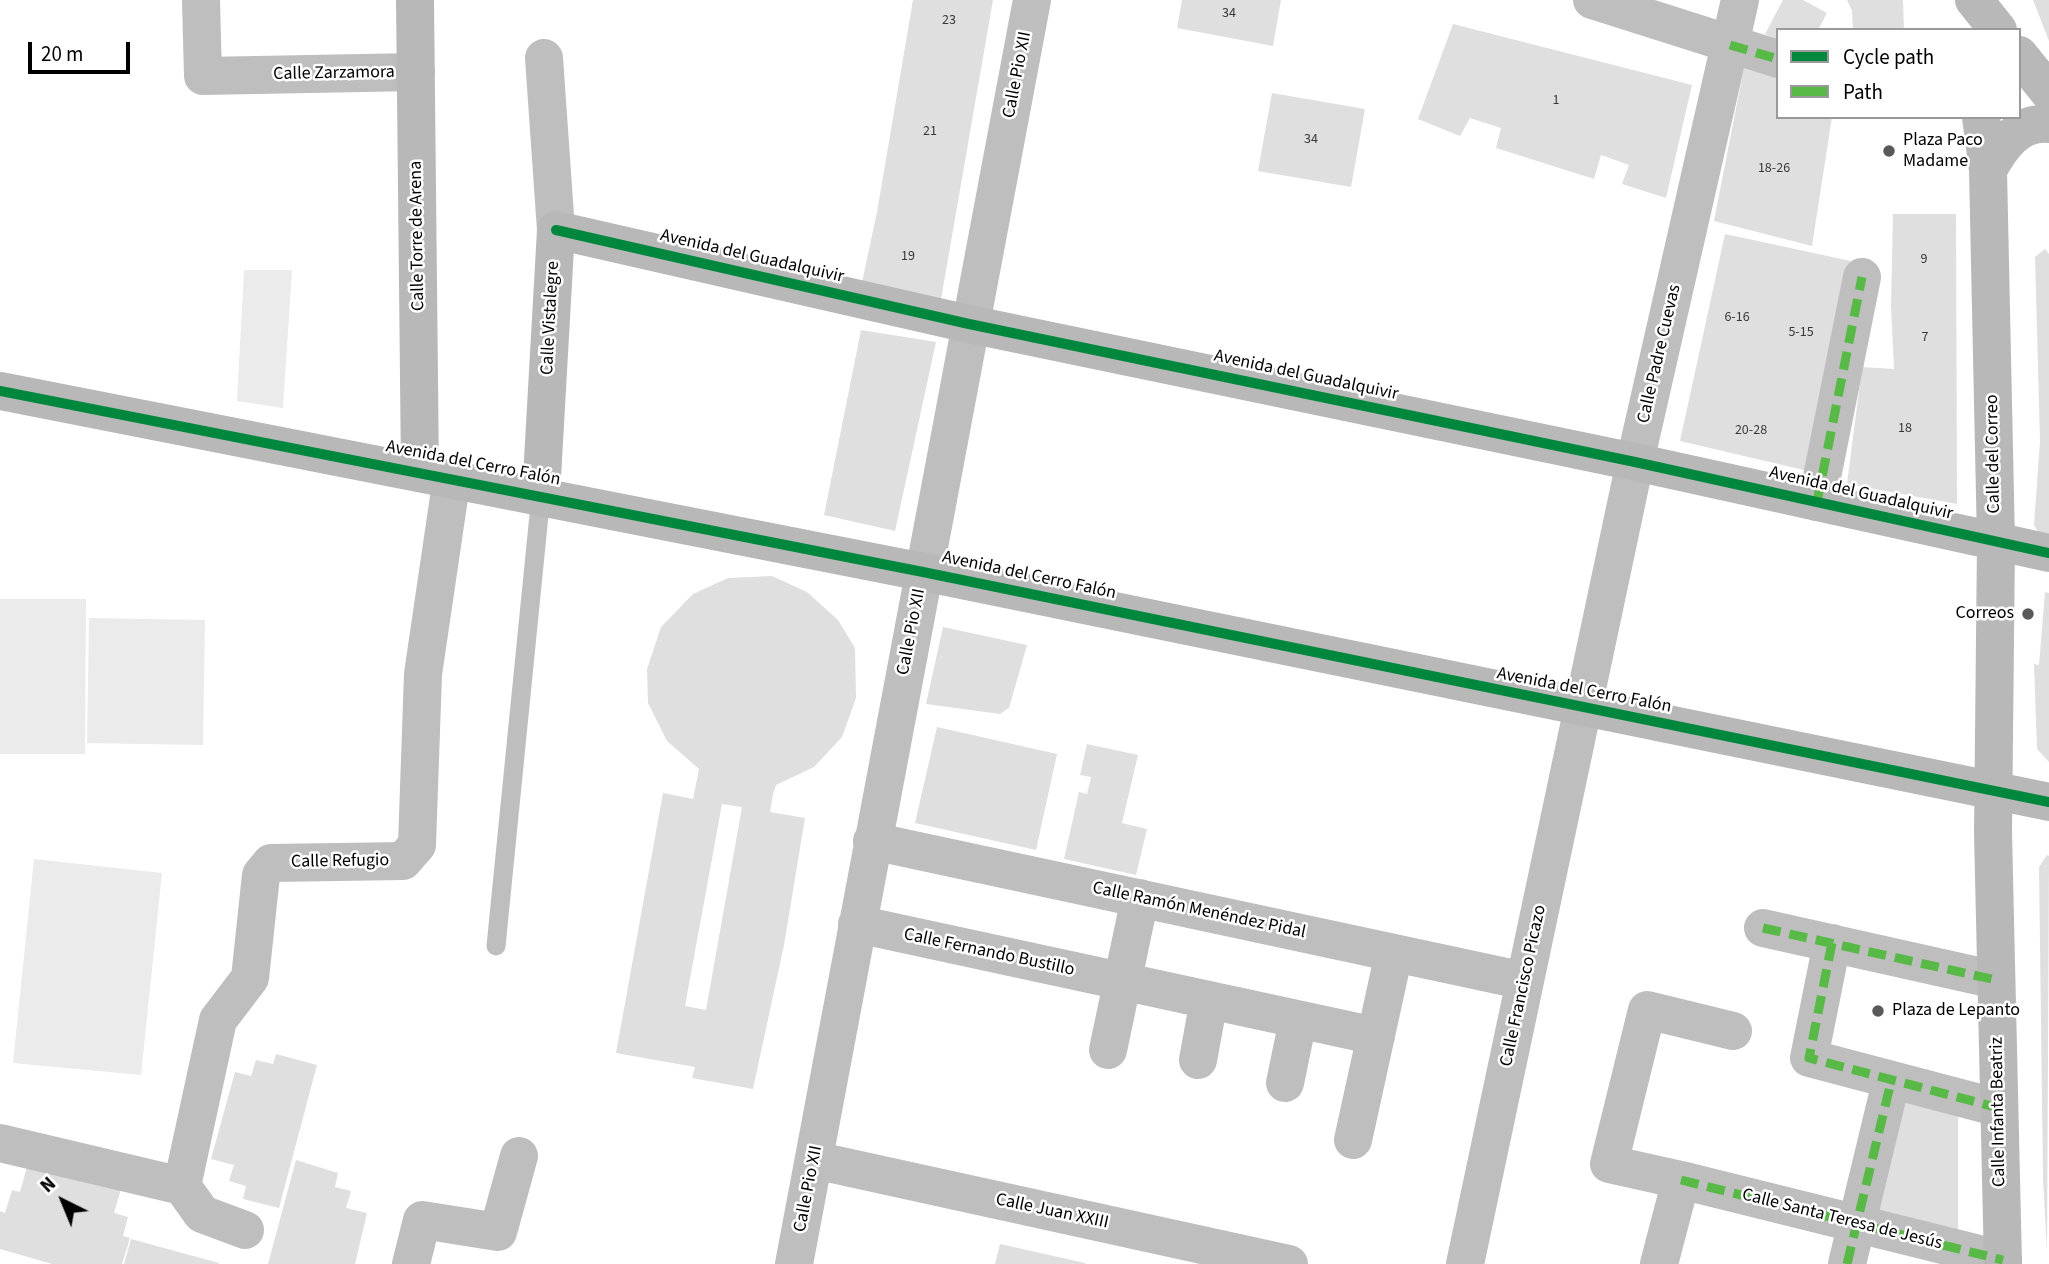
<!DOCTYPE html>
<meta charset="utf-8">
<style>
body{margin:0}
#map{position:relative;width:2049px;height:1264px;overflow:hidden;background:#fff;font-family:"Source Sans 3",sans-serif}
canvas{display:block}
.legend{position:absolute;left:1776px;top:28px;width:245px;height:91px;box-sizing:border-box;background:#fff;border:2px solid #999;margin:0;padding:9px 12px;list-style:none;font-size:21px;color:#000}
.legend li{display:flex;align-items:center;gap:14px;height:35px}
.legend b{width:35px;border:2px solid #999}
.north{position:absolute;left:28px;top:1166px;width:70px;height:70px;-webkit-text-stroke:5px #fff;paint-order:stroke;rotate:317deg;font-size:19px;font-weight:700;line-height:28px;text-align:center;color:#000}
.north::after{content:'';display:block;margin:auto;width:24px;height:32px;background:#000;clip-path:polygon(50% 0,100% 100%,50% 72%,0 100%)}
.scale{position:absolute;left:28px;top:42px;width:102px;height:32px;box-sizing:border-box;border:4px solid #000;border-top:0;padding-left:9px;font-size:21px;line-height:24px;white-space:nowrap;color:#000;-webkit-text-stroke:5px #fff;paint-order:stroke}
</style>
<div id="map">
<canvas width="2049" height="1264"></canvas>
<ul class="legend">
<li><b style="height:9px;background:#00873e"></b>Cycle path</li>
<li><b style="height:9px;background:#58b947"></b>Path</li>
</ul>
<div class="north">N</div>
<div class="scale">20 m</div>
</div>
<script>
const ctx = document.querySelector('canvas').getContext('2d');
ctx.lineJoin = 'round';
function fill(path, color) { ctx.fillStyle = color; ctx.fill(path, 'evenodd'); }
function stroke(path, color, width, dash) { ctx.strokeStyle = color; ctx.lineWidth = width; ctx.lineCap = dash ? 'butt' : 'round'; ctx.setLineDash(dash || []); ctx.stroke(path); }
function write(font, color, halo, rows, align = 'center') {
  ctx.font = font + ' "Source Sans 3",sans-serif'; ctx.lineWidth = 5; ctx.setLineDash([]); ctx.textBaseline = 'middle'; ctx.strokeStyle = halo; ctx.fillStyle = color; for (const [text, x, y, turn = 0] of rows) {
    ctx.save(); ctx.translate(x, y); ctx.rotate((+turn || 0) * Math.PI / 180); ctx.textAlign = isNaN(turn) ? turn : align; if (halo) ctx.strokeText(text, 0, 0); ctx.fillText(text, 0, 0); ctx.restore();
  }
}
const green = new Path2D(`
 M244,270H292L283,408L237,401Z
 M0,599H86L85,754H0Z
 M89,618L205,620L203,745L87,743Z
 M34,859L162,873L141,1075L13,1063Z`);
const building = new Path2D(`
 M913,0H993L940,305L861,287L877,212Z
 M1182,0H1281L1273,46L1177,28Z
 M1783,0H1803L1827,13L1818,30H1778V41L1765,34Z
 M1847,0H1903L1904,30H1853L1852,11Z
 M2033,0H2049V41Z
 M1453,24L1692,85L1666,198L1622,184L1629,165L1601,155L1594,179L1496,148L1501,128L1470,118L1460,136L1418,119Z
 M1746,57L1778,67V117H1832L1812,246L1714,221Z
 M1272,93L1365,109L1351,187L1258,171Z
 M1893,214H1956L1957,504L1847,484L1862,367L1894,369L1891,307Z
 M1725,234L1851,261L1812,472L1680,441Z
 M2045,249L2049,254V537L2038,532L2034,525L2040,441L2035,257Z
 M861,330L936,342L895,531L824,515Z
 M772,576L807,592L838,620L855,648L856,698L842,737L814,767L776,785L773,794L770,812L805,818L784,945L753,1089L692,1078L695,1067L616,1053L663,793L693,799L699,769L667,741L648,703L647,669L661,627L693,594L728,578ZM722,804L742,807L706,1010L685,1006Z
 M2045,592L2049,593V762L2037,749L2034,664L2039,665Z
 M943,627L1027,645L1009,708L1000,714L926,704Z
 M937,727L1057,754L1036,850L915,823Z
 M1087,744L1138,755L1122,823L1147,829L1136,875L1064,859L1079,792L1087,794L1091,777L1080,775Z
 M2047,855L2049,856L2047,1252L2043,1178L2039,867Z
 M276,1054L317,1065L279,1208L243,1199L246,1186L229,1181L234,1165L211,1159L235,1072L251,1076L256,1060L273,1064Z
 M1900,1098L1958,1111V1230L1876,1211Z
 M296,1160L338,1173L335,1187L351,1191L346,1208L367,1213L355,1264H268Z
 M28,1163L121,1189L114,1213L128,1217L123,1236L130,1238L122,1264H52L0,1249V1211L5,1213L12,1190L20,1192Z
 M131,1239L219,1263V1264H124Z
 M1000,1244L1085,1263V1264H995Z`);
const lane = new Path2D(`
 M496,946L541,495`);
const street = new Path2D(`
 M201,0L203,76L416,72
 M1592,0L1778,59
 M544,58L556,230
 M1817,502L1862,277
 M872,841L1525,981
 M857,924L1376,1036
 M1763,928L1996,980
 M1832,943L1809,1058L1999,1108
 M1108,1050L1140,898
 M1198,1060L1209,1000
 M1285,1083L1298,1020
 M1353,1140L1394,953
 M0,1143L182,1186L202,1214L245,1230
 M814,1160L1289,1264
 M1681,1180L2003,1260
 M182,1186L218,1020L250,978L261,875L271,863L403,861L417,845L423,674L452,477
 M411,1264L422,1220L498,1232L519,1156
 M794,1264L1032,0
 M1465,1264L1635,462L1740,0
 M1659,1264L1681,1180L1609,1164L1647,1010L1733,1031
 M1847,1264L1891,1082`);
const secondary = new Path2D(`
 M415,0L420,471
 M1974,0L1998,30
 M2019,55L2049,92
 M1981,117L1988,170L1996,542L1993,833L2003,1264
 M1988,170C2001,146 2018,121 2049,124
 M0,391L923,572L2049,802
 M541,495L556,230L969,324L1635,462L2049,553`);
const quiet = new Path2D(`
 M1730,45L1778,59
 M1817,502L1862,277
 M1763,928L1996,980
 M1832,943L1809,1058L1999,1108
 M1681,1180L2003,1260
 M1847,1264L1891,1082`);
const cycleway = new Path2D(`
 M556,230L969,324L1635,462L2049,553
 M0,391L923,572L2049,802`);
const markers = [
 [1889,151,7,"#595959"],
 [2028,614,7,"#595959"],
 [1878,1011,7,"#595959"]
];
const numberNames = [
 ["34",1229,14],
 ["23",949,21],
 ["1",1556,101],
 ["21",930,132],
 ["34",1311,140],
 ["18-26",1774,169],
 ["19",908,257],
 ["9",1924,260],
 ["6-16",1737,318],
 ["5-15",1801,333],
 ["7",1925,338],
 ["18",1905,429],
 ["20-28",1751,431]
];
const streetNames = [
 ["Calle Zarzamora",334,74,-1],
 ["Calle Pio XII",1018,75,-79],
 ["Calle Torre de Arena",418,236,-91],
 ["Avenida del Guadalquivir",752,257,13],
 ["Calle Vistalegre",551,318,-87],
 ["Calle Padre Cuevas",1660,354,-77],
 ["Avenida del Guadalquivir",1306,376,12],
 ["Calle del Correo",1994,454,-91],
 ["Avenida del Cerro Falón",473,464,11],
 ["Avenida del Guadalquivir",1861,494,13],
 ["Avenida del Cerro Falón",1029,576,12],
 ["Calle Pio XII",912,632,-79],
 ["Avenida del Cerro Falón",1584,691,11],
 ["Calle Refugio",340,862,-1],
 ["Calle Ramón Menéndez Pidal",1199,911,12],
 ["Calle Fernando Bustillo",989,953,12],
 ["Calle Francisco Picazo",1524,986,-78],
 ["Calle Infanta Beatriz",1999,1112,-91],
 ["Calle Pio XII",809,1189,-79],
 ["Calle Juan XXIII",1052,1212,12],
 ["Calle Santa Teresa de Jesús",1842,1220,14]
];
const poiNames = [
 ["Plaza Paco",1903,141],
 ["Madame",1903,162],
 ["Correos",2014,614,"right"],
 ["Plaza de Lepanto",1892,1011]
];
fill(green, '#ebebeb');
fill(building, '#dfdfdf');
stroke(lane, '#bebebe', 19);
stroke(street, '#bebebe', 38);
stroke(secondary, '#b8b8b8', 38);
stroke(quiet, '#58b947', 9, [18, 9]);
stroke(cycleway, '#00873e', 10);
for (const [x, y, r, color] of markers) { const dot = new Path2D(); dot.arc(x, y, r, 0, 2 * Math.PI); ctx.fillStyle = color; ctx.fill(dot); stroke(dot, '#fff', 2.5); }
write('14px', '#383838', null, numberNames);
write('18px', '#000', '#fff', streetNames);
write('18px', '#000', '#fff', poiNames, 'left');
</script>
